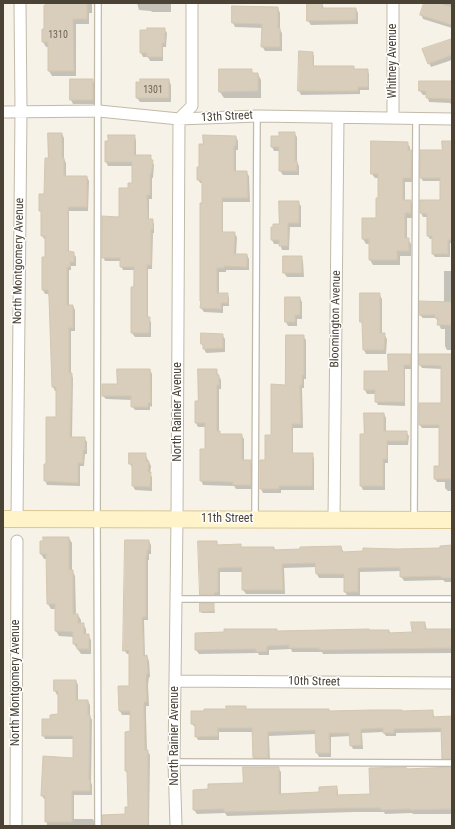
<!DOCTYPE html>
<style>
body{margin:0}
#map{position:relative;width:455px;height:829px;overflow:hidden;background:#f6f2e8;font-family:"Roboto Condensed",sans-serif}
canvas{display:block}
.frame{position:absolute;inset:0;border:4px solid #4a4235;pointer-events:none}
</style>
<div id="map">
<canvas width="455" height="829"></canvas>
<div class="frame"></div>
</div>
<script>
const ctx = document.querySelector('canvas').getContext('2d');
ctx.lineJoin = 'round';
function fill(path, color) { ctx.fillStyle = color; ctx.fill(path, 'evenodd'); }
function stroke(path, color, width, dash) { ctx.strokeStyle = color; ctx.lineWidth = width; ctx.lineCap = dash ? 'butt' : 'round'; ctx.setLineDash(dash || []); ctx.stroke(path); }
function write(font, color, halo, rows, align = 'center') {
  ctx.font = font + ' "Roboto Condensed",sans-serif'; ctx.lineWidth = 3; ctx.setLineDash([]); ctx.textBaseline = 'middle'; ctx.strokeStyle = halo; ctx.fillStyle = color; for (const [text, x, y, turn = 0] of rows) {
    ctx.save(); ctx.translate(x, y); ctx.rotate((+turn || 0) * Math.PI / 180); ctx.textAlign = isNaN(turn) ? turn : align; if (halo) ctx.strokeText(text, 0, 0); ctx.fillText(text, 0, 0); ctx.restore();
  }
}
const shadow = new Path2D(`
 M47,3H92V13H89V24H76V76H52L49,71V47H46L43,42Z
 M137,3H171V12H152L151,11L139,10Z
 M308,3H322L324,9H356L358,13V24L311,25L308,21Z
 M425,3H452V28L423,19L421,14Z
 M233,7L278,8L280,13V30L282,33V51H265L262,46L263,28L235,27L233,23Z
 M164,29L167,33L166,47H163V61H150L148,57H143L141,53Z
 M452,40V60L431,67L429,63Z
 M312,53L314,56V67H353L355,70H367L369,74V90H360V94L301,95L299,91Z
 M251,70L253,74H258L261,80V98H224L220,92Z
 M92,80L95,84V104H73L71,100Z
 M169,80L171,85V102H140L137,98L141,82Z
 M452,80V106L450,103L429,102L427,95H423L420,91V82H452Z
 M294,133L297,137V162L299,166V175H283L280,171V151H274L272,147V137H280Z
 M62,134L64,138V159L66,163V177H87L89,181L88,211H69V252L73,253L76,257V266H71V270H69V306H73L75,310V331H71V373L73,378L72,438H84L87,442V454H85L84,466H80V486L47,485L45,480L47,465L57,418V391H55L53,387L49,294H45L43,290L46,258V239H44L42,235L40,195H45L49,159Z
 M134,136L136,140V156H150L154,165L153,178H152V199H149V220H152L154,224V233H153L152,269H148V318L151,322V337H135L132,333L134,270H123L121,266V261H105L103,257L120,218L129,189L133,184V166H108L106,162V142Z
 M236,137L238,141V150H236V172H246L249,176L250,202H223V233H234L237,237L236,255H247L249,259V270H226V272H219V294H227L229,298V306H223V313L204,312L201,308L203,183H200L198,179Z
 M452,138V243H450V257H435L433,254V239H430L428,236V217H423L421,213V201H441V181H423L421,178L451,142Z
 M407,143L410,147V151L414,156V182H405V201H411L414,206L413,218H407V239H408L411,244V256H400V265H373L370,260V244H366L363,239L377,219L379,178H375L372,174Z
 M298,202L301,206V227H290L289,250H282L280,244H274L272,240Z
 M301,257L303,261L304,277H287L284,273Z
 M444,271H452V350H447L445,346V329H441L436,318H423L420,315L444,302Z
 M379,294L382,299V334H384L387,339L386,354H366L364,350L363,325L361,321Z
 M286,298H300L302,302V319H297V326H288L286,322Z
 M222,335L225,339V352L206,353L202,344Z
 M303,336L306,340V379H304V388H302L303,428H293V454H312L314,458V490H281V493H263L261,489V461H266L286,386Z
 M410,355L412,359V369H405V406L378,405L376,401V394H367L365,390V372H389Z
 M452,356V491H448L445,488V482H437L435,479L440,467V428H422L420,425L442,404V369L422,368L420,365Z
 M150,370L152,374V407L150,406V410H135L132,406V400L106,399L103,396L118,385Z
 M216,370L221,380V389H219V432L221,435H241L244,439V461H250L253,465V489H236L234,486L203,485L201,480L206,450V427H198L196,423L199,402Z
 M384,414L386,418V432H406L409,436L408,445H388V463H385V490H363L361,486V435H365Z
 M130,454H145L151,466L150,474L152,477V491L135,490L133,486V469L130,464Z
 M69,538L72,543V570L75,576L76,615H78L81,620V624H83L86,629V635H88L91,640V654H81L74,644V637L59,636L56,631V609H51L48,604L47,559H44L41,554Z
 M149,541L151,545V554H149V560H148V620H144L145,657L147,656L149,661L150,677H149L148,685L149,706H146V715L147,751L150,755L149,826H103L126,815L129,808V774L126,771L131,732V715H122L120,711L130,687V654H127L124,650Z
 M216,542L219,546L240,545L242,548H274L276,551L341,547L344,553L441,549L452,546V582H445L443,580L404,581L401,576V571L360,572V596L348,597L345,592V578H319L317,574V567L284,568L285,594H246L243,590V572H220V597L203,599L200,594Z
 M213,604L215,613H202L201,611Z
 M425,623L427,630H452V653L323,654L322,652H292L291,649L269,650V655H259L258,653L199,654L196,650L277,632L389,631L391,634L413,633Z
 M76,681L78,685V701H88L90,705V716L92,720L91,782L92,785V795H74V819H93L96,826H47L46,799H44L42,795L74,759V739H45L43,735L51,720L59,714V695H57L55,691Z
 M247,710H328L330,712L432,711L435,718L452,717V763L445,762L443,758L442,732L396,733V736H386L383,732L362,733L363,749H353L351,745V736L331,737V757H319L317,753L316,734L269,736L270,762H256L254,758L253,732H219V740H198L196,736V728L192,724Z
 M3,750L4,751V826H3Z
 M278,768L281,772V794L320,793L336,787L338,791V796L371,795L406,768L407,770L452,768V814H413L412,813L385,814L384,812H354L227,816L225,813L197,814L194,810L209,790L244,784Z`);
const building = new Path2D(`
 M46,3H87V19H73L74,71H48V42H42V29H44V5H46Z
 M307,3H322V8H356V20L307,21Z
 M424,3H438L452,7V25L420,15Z
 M232,6L278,7V28H280V47H261L262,24L232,23Z
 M147,28H165V43H162V57H147V53H140V30H147Z
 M452,39V55L428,64L422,49Z
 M299,51L313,52V66H354V69H368V87H358V91H298Z
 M219,69H252V73H258V91L219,92Z
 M70,79H93V100H70Z
 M140,79H169V98H136V82H140Z
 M419,81H452V99L426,98V91H419Z
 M279,132H295V161H297V171H279V147H271V136H279Z
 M48,133H62V158H64V176H87V207H68V251L74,252V262H70V267H67V305H73V328H69V373H72L70,437H85V450H83V463H78V483L44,481V464H46V417H56V387H52L49,297L48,290H42V257H45V236H41V211H39V194H44L45,158H48Z
 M108,135H135L134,155H151V160H153L151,174H150V195H147L148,219H153V229H151V265H147V317H150L149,333H131V287H134V267H120V258H102V216L119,217V188H128V183H132V162H105V141H108Z
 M203,135L236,136V146H234V171H247L248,198H222V232H235L234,254H247V267L224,266V268H217V293H228V303H221V309L200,308L201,301H200V203H202V182H201V180H197V167H199V144H203Z
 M371,141L408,142V150H412L411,178H403V200H411V213H405V238H409V251H397V260H369V239H362V218H376V198H378V174H371Z
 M442,141H452V240H448V254H432V236H427V214L420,213V200H440V178H420V150H442Z
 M279,201H299V223H288V246H279V240H271V227H273V224H279Z
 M283,256H302V273H283Z
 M360,293H380V333H385L384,350H363L362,322H360Z
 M285,297H300V315H295V322H285Z
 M419,301L452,302V325H437L438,318H435V315H419Z
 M201,333L223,334V348L203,349V344H201Z
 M286,335H304V375H302V385H300L301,424H292V453H313L312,486H279V489H260V460H265V435H271V384L285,385Z
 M388,354H411V365H404V402H375V390H364V371H388Z
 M419,354H452V479H434V466H439V425H419V403H441V366L419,365Z
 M117,369H150L151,403H148V407H131V396H102V384H117Z
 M198,369H217V375H219V385H217V431H220V434H242V460H251V485H233V482L200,481V449H205V423H195V401H198Z
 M364,413H384V431H407V441H387V459H383V486H360V434H364Z
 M129,453H146V461H149L148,472H151L150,487L132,486V464H129Z
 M43,537H69V570H73V614H78V623H84V634H89V649H77V644H73V632L55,631V604H47L46,554H40V541H43Z
 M125,540H149V550H147V556H146V617H142L144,656L147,655L148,673H147L146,680L147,702H144V710L145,750H148V826H102V815L125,814V807H128L127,771H125V732L130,731V711H119L118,686H129V650L123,651Z
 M198,541H217V545L241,544V547H274V550L300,549V547L341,546L342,552L363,551V548L397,549L440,548V546L452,545V578H441V576L400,577V567L358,568V592H344V574H316L315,563L282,564L283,590H242V567L218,568V592L214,593V595H200Z
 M200,603H214V611L200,612Z
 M411,622H425V629H452V648L319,650V648H289V645L267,646V651L256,652V649L195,650V633L224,632V629H277V631L369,629V630H389V633L412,632Z
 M54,680H76V700H88V715H90L89,780H90V791H72V822H45V796H41L43,756L73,758V736H42V719H50V715L58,714V691H54Z
 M226,706H246V709H329V711L371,710H402V711L433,710V717L452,716V759H442L441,728L394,729V733H383V728L361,729V745L350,746L349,733H329L330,753H316L315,730L268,732V758H253L252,728H218V736L195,737V724H191V711H204V709H226Z
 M243,767H279V794L319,792V787L337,786V795L370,794L369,768L406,767V769L452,767V809L410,810V809L381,810V808H351L224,812V809L193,810V790L208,789V784L243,783Z`);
const lane = new Path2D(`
 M255,517L257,116
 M414,519L416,118
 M176,599H452
 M174,762L452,763
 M98,826L97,519L98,3`);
const street = new Path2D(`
 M393,3V118
 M3,112L99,111L179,119L257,116L452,119
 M17,519L21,111L20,3
 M334,519L338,118
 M176,681L452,683
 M16,826L17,541
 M176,826L174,762L177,519L179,119L192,106V3`);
const secondary = new Path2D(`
 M3,519L452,520`);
const numberNames = [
 ["1310",58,35],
 ["1301",153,90]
];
const streetNames = [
 ["Whitney Avenue",393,61,-90],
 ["13th Street",227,117,-3],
 ["North Montgomery Avenue",19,261,-89],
 ["Bloomington Avenue",336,319,-89],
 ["North Rainier Avenue",178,412,-90],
 ["11th Street",227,519],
 ["10th Street",314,682,1],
 ["North Montgomery Avenue",16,683,-90],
 ["North Rainier Avenue",175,736,-90]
];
fill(shadow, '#0003');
fill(building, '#d9cebc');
stroke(building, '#d4c6ae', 1);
stroke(lane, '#c2baa9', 8);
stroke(street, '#c2baa9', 13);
stroke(secondary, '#dac893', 18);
stroke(lane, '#fff', 5.5);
stroke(street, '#fff', 11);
stroke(secondary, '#fff3c9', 16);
write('10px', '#6e6557', null, numberNames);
write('12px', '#4a4235', '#fff', streetNames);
</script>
